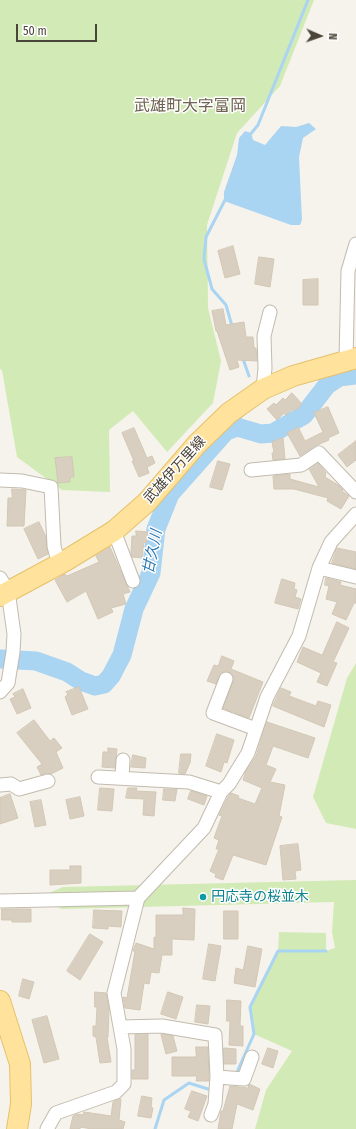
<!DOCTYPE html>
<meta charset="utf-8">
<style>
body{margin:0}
#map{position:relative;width:356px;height:1129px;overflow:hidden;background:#f6f3ec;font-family:"Fira Sans Condensed",sans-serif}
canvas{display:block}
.north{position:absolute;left:300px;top:16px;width:40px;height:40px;-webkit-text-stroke:3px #fff;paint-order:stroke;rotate:92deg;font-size:11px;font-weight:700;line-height:16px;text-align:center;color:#4b4439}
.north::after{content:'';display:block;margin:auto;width:14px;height:18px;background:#4b4439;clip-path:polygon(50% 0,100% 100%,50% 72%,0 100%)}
.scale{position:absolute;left:16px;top:24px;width:81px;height:18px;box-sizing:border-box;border:2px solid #4b4439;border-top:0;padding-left:5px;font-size:12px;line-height:14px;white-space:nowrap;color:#4b4439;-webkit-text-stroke:3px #fff;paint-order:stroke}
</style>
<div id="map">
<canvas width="356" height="1129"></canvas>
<div class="north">N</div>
<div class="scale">50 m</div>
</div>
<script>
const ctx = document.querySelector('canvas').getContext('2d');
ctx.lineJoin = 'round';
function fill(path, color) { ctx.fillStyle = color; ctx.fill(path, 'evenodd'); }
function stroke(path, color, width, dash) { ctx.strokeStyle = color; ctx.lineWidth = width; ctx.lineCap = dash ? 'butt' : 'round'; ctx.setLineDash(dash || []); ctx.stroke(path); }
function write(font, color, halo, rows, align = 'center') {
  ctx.font = font + ' "Fira Sans Condensed","Noto Sans JP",sans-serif'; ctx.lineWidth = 3; ctx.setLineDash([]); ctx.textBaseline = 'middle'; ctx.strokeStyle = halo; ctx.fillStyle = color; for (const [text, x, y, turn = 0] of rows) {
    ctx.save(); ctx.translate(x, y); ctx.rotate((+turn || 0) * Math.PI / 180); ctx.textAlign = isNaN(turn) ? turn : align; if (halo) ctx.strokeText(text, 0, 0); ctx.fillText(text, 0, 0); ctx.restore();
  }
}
const green = new Path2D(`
 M0,0H314L280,86L237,133L207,225L208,308L221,361L213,403L167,452L133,411L109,430L110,492L62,490L17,457L2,370L0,369Z
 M356,663V829L326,823L313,797L347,678Z
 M356,880V1129H255L266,1090L292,1051L254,1034L250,1007L278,951L279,932L326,933V951L335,948L332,932L334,902L62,909L49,904V893L63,887Z`);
const water = new Path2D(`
 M309,123L316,129L303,138L299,157L302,220L300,225H291L224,201V192L237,155L239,138L245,131L251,133L253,140L265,145L281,126L296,127Z`);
const stream = new Path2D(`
 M249,136L258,125L308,0
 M226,198L206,237L204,259L212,289L226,305L232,326
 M242,356L249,376
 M226,431L245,413
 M237,1072L254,1034L250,1007L278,951H326
 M155,1129L164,1100L189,1083L208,1089`);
const river = new Path2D(`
 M0,659L36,661L67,672L81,681L95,686L104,684L111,676L122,655L134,609L151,573L156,529L170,494L226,431L237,427L261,434L273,433L304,415L327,385L339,377L356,375`);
const building = new Path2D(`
 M233,246L240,274L225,278L218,251Z
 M259,257L274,259L270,287L255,284Z
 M318,279V305H303V280Z
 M223,309L226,325L244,322L246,337H253L254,348H256L257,361L237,360L239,367L230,370L217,331H216L212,311Z
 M292,393L302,404L295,411L293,409L286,415L284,413L277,420L267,409L274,403L276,405L283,398L285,400Z
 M328,407L339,433L328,438L329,440L315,446L300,456L287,433L298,427L305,441L323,432L314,413Z
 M134,428L147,458L152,456L155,463L147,467L149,473L139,477L132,461H134L122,433Z
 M283,438L285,459L273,460L272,453H274L272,442Z
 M356,441V460L347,467L338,455Z
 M72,457L74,477H70V482L58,483L55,458Z
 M218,461L230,464L222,490L210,487Z
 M318,463L326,473L325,477L338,485L343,490L342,491L349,496L341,509L327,501L328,498L294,489H274L273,476L290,474V479L319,487L309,469Z
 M12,489L26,490L24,526H7L8,498H12Z
 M39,522L46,537L48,554L38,559L24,529Z
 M136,531L148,532L147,543L144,542L142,558L132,557L131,552L132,536H136Z
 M110,547L130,592L123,594L126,604L111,608L113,612L98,619L86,591L67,602L55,580L65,574L67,576L99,562L96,556Z
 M337,548L356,552V569L332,563Z
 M326,578L341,582L340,585L356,589V603H354L346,620L332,614L337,602L326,599L329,586L325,585Z
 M282,579L295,583L294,589L297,590L295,597L301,599L298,609L275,603Z
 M337,622L349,628L333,662L337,663L327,686L317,682L321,673L297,662L303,647L322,655Z
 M222,656L234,661L231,669L263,682L249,718L223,708L233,682L234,677L232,674L225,671L221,673L216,684L207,681L214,665L218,666Z
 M79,687L88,709L72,715L65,697L68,694L66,692Z
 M281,688L291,692L289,696L316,706L318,701L331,705L324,727L273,706Z
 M23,689L31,708L17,714L10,699L15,697L13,694Z
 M34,720L50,741L54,738L62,748L56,752L63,768L51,774L46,773L41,775L37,767L42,764L17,733Z
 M267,722L315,738L308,758L273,746L266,765L276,769L270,782L285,785L279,816L282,817L266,865L233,855L223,880L215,877L216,874L210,871L219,849H216L219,840L214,838L222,816L219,815L228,797L231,793L239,796L238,798L255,804L262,788L243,780L246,771L256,756Z
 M217,734L234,740L227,763L224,762L221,772L206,766Z
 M108,748L117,749L115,768L102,767L103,752H108Z
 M181,754H191L190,763L185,774L179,773Z
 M133,755L146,758L145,768L131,767Z
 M100,788L114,789L112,811L98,810Z
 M128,788H137L136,791L156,792L154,816L143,815L144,799L126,798Z
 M164,789H177L175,801L163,800Z
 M191,791L207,796L204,805L188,799Z
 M10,794L18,818L0,824V798Z
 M80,797L84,816L70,819L66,800Z
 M41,800L46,825L35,827L30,802Z
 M298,844L301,870L295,871L296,879L283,880L280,846Z
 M70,866H81V883L50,885V870H70Z
 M183,908L195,909L194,940L172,939V955H162L159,973L151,972L149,984L144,983L140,1010L125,1008L123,997L127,998L135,951H133L136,943L154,949V937L156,938V915H183Z
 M2,909H31V922H12V920H2Z
 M94,910L122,911L121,927L108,926V929L93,928Z
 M224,911H238V939H224Z
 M90,934L103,942L80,980L67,971Z
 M209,944L221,946L215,981L203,979Z
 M248,946L262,949L255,987L234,983L236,968L243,970Z
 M23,979L34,982L29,999L19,996Z
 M95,992L106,993L109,1009L108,1037H107L111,1062L100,1063L96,1037L93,1036V1026H96L97,1007H95Z
 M168,992L183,997L176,1019L161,1014Z
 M227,1000L241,1001L240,1026H243V1046L229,1045L230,1021H227Z
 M197,1005L210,1006L208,1024L195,1022Z
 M47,1016L59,1059L44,1063L32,1020Z
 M148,1034V1079H132V1070H135V1035Z
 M164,1034L173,1036L177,1051L166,1054L161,1035Z
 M196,1047H208L209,1081H196L197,1076H172V1057H196Z
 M224,1048L236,1049V1064H224Z
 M268,1048L278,1051L273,1068L262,1064Z
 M249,1084L260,1089L253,1110L237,1104L232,1129H218L221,1111H223L230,1086L248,1088Z
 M192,1091L207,1096L198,1121L188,1117L191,1111L185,1109Z
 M142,1096L152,1098L151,1107L153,1108L151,1118L138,1116Z
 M119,1099H121L119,1120L125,1122L123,1129H92L80,1127V1129H70L73,1116L77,1114L83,1115L84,1112L111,1116L113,1102Z`);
const street = new Path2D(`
 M346,360L348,271L356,244
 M263,389L265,368L264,336L270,312
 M251,470L301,465L319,453L356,492
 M0,480L22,481L51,487L54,546L56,554L65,561
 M114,531L133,581
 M319,568L356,577
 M0,578L8,591L14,634L13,652L8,683L0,692
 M226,679L213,713L256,729
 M98,777L189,782L221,792
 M122,778L123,760
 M0,785L11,784L19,789L48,781
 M0,901L138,898
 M121,1027L162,1026L215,1035L217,1077L244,1079L252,1057
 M211,1115L215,1104L217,1077
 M47,1129L56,1113L116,1092L124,1084V1049L114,993L138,898L204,828L221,792L229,784L248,753L267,697L299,636L319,568L331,542L356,514`);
const primary = new Path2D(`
 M0,596L65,561L114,531L147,502L197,444L229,413L263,389L293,376L356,358
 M0,1001L20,1064L21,1104L17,1129`);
const markers = [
 [203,897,4,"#0f9aa8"]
];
const streetNames = [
 ["武雄伊万里線",175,470,-48]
];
const cultureNames = [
 ["円応寺の桜並木",211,897]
];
const waterNames = [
 ["甘久川",153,552,-79]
];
const quarterNames = [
 ["武雄町大字富岡",190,107]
];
fill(green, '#d2eab5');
fill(water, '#a9d4f2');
stroke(stream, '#a9d4f2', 3);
stroke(river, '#a9d4f2', 19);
fill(building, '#d8cfc1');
stroke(building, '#d3c7b4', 1);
stroke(street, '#c2bbae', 15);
stroke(primary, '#e6c16a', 22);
stroke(street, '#fff', 13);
stroke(primary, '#ffe39c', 20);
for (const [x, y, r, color] of markers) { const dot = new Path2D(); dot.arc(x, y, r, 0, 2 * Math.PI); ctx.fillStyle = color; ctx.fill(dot); stroke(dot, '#fff', 1.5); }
write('14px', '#4b4439', '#fff', streetNames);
write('14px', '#0d838f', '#fff', cultureNames, 'left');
write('italic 15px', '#2e7ab2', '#fff', waterNames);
write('16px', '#6e6250', '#fff', quarterNames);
</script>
